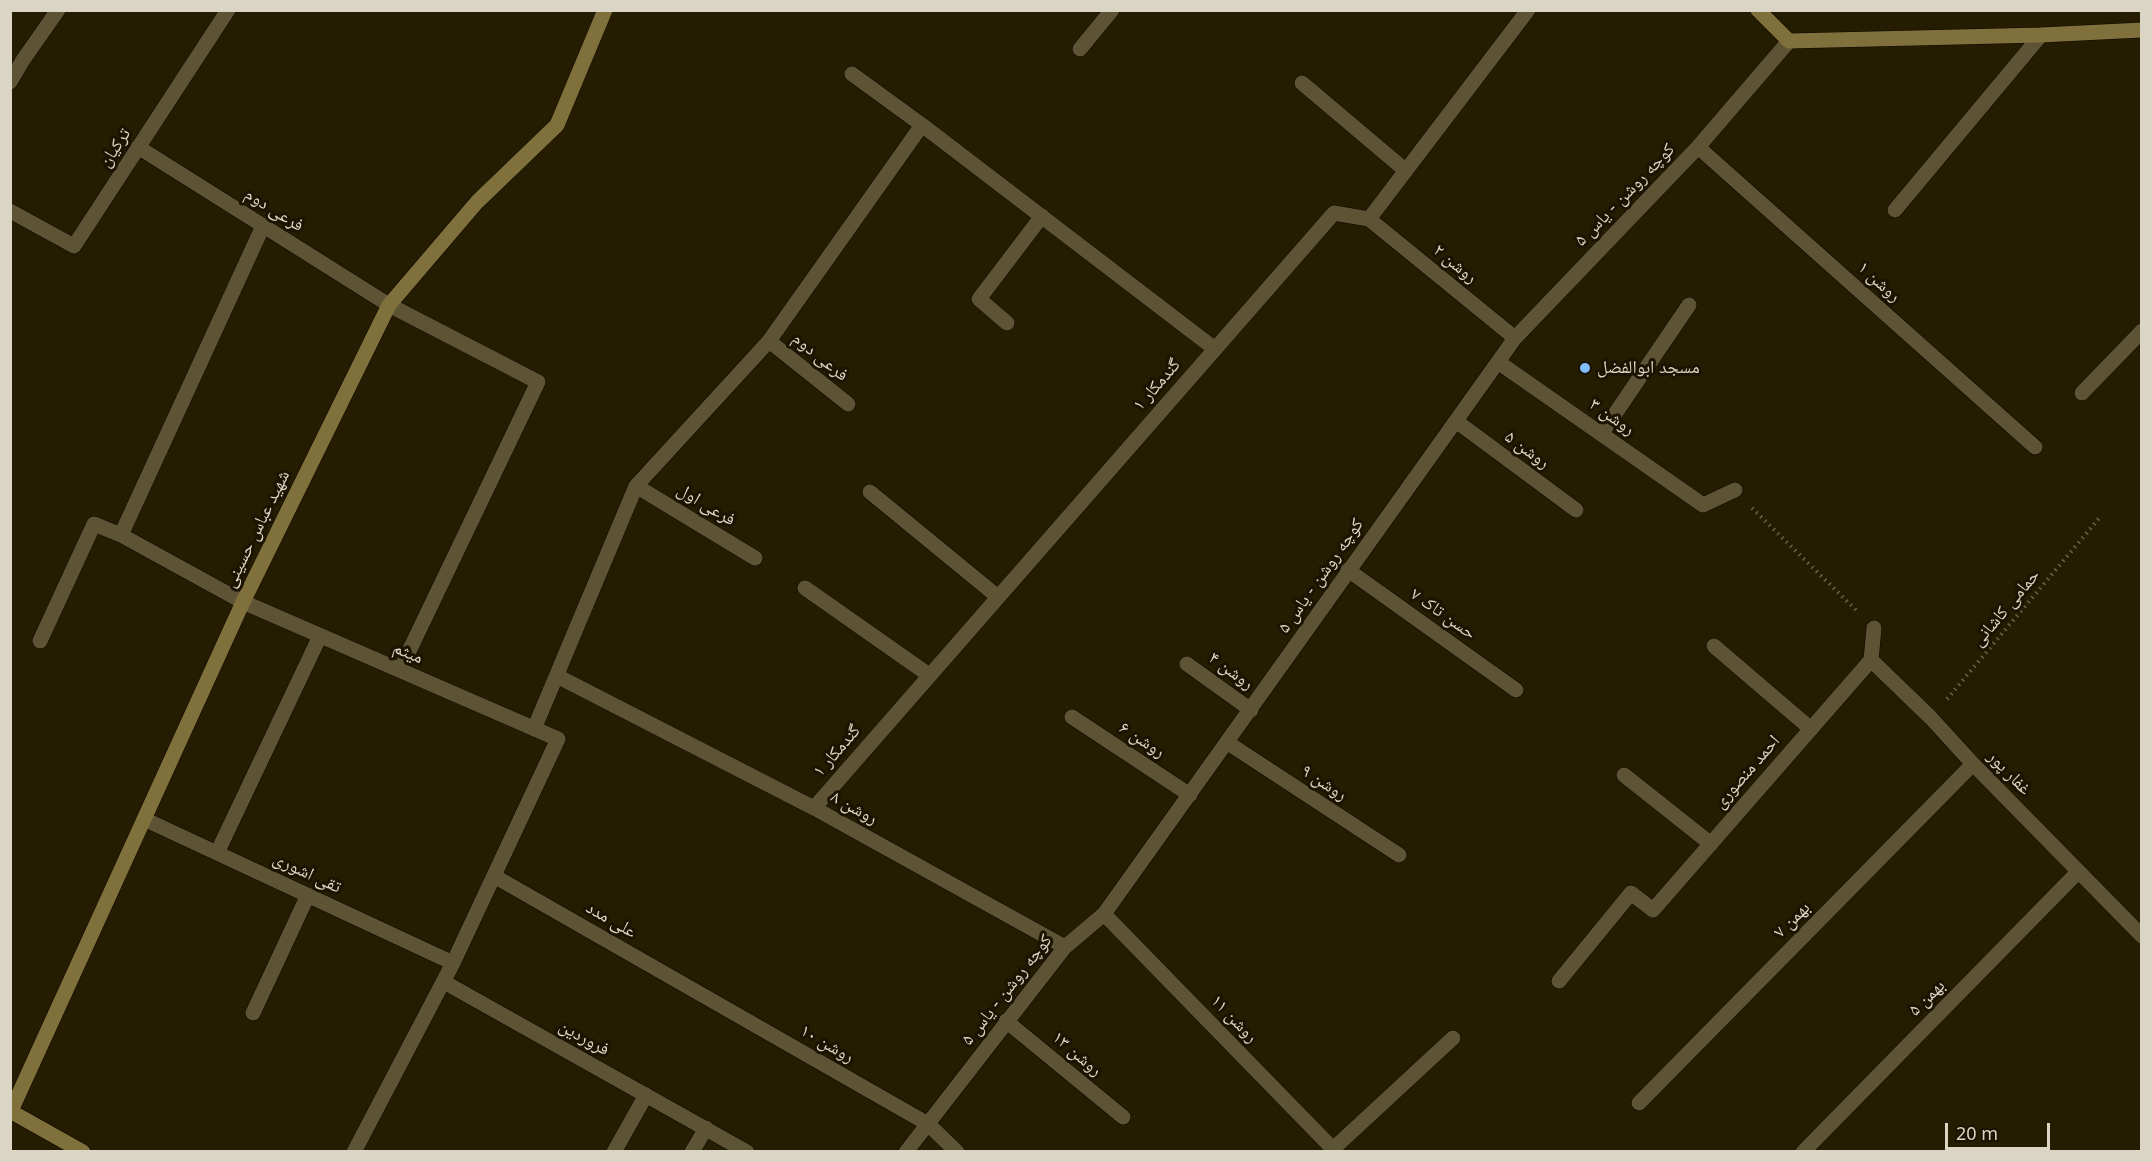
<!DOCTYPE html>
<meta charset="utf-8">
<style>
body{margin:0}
#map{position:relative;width:2152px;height:1162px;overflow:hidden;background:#251d01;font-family:"Noto Sans",sans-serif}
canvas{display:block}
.frame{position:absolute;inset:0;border:12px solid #dad5c4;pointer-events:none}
.scale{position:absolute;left:1945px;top:1123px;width:105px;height:27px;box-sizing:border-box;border:3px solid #dad5c4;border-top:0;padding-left:8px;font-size:18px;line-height:21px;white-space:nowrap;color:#dad5c4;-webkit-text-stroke:4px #1c1300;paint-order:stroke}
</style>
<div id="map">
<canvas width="2152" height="1162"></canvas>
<div class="frame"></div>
<div class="scale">20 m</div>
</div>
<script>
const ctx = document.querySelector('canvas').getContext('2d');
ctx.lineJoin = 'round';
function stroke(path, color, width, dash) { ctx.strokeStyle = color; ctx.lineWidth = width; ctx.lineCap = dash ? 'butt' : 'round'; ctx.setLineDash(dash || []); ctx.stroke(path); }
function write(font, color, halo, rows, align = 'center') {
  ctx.font = font + ' "Noto Sans","Noto Naskh Arabic",sans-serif'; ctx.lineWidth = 6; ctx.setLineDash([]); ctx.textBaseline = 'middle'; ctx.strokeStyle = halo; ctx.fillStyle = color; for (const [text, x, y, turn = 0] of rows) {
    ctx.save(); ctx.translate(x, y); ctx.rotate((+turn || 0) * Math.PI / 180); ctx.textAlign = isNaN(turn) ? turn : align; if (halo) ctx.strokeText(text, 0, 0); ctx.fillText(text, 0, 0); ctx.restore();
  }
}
const path = new Path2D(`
 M1752,508L1856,610
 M1947,699L2101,516`);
const lane = new Path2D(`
 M1007,323L979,299L1042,216
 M1714,646L1811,729
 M614,1152L646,1095`);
const street = new Path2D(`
 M1080,49L1112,10
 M852,74L922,125
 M10,82L23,60L58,10
 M1302,83L1405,170
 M138,147L389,305L538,382L400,670
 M1698,147L2035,447
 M1895,210L2041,35
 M10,211L74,246L228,10
 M1369,219L1515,338
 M769,341L848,404
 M1498,362L1703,505L1735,490
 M2082,393L2142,331
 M1456,421L1576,510
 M1602,433L1689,305
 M636,486L755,558
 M870,492L998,597
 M121,535L263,226
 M1348,570L1516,690
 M805,588L929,675
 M1874,628L1871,660L1931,718L1973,764L2142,936
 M40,641L94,524L121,535L243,602L558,739L453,963L354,1152
 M1187,664L1251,710
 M557,676L814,808L1065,947
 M1072,717L1190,795
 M534,729L636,486L769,341L922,125L1215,349
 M1228,743L1399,855
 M1624,775L1711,844
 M814,808L1334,213L1369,219L1528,10
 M144,819L453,963
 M217,853L320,636
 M494,876L928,1124L957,1152
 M1104,914L1336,1152
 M1559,981L1631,893L1653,910L1871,660
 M444,982L747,1152
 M253,1013L308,895
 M1006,1021L1123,1117
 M1639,1103L1973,764
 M1333,1149L1453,1038
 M692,1152L706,1128
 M906,1152L1065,947L1104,914L1515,338L1698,147L1789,41
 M1803,1152L2078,872`);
const secondary = new Path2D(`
 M1758,10L1789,41L2041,35L2142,30
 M10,1111L83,1152
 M11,1111L243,602L389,305L477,202L557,125L605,10`);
const markers = [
 [1585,368,6,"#80bdfa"]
];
const streetNames = [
 ["ترکیان",115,148,-57],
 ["کوچه روشن - یاس ۵",1625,195,-46],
 ["فرعی دوم",274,210,32],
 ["روشن ۲",1455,264,39],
 ["روشن ۱",1879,282,42],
 ["فرعی دوم",820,357,39],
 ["گندمکار ۱",1157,385,-49],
 ["روشن ۳",1612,417,35],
 ["روشن ۵",1527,450,36],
 ["فرعی اول",706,505,31],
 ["شهید عباس حسینی",257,529,-64],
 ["کوچه روشن - یاس ۵",1321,576,-55],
 ["حمامی کاشانی",2006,608,-50],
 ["حسن تاک ۷",1443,614,35],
 ["میثم",408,653,23],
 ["روشن ۴",1231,671,36],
 ["روشن ۶",1142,740,33],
 ["گندمکار ۱",837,751,-49],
 ["احمد منصوری",1747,772,-49],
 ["غفار پور",2009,773,46],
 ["روشن ۹",1324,783,33],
 ["روشن ۸",854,808,29],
 ["تقی اشوری",307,873,25],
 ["علی مدد",611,920,30],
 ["بهمن ۷",1792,920,-45],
 ["کوچه روشن - یاس ۵",1007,990,-52],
 ["بهمن ۵",1927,998,-45],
 ["روشن ۱۱",1234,1019,46],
 ["فروردین",584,1038,29],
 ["روشن ۱۰",827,1044,30],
 ["روشن ۱۳",1077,1054,40]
];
const poiNames = [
 ["مسجد ابوالفضل",1597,368]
];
stroke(lane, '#0e0700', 16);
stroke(street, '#0e0700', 16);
stroke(secondary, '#0e0700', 16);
stroke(path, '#6a634b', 4, [1.5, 4.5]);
stroke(lane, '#5d5436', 15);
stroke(street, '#5d5436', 15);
stroke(secondary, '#80703c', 15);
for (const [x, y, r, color] of markers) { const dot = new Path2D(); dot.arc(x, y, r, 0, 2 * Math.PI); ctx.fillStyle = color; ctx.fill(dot); stroke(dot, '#1c1300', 2); }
write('18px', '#dad5c4', '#1c1300', streetNames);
write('18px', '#dad5c4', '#1c1300', poiNames, 'left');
</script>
